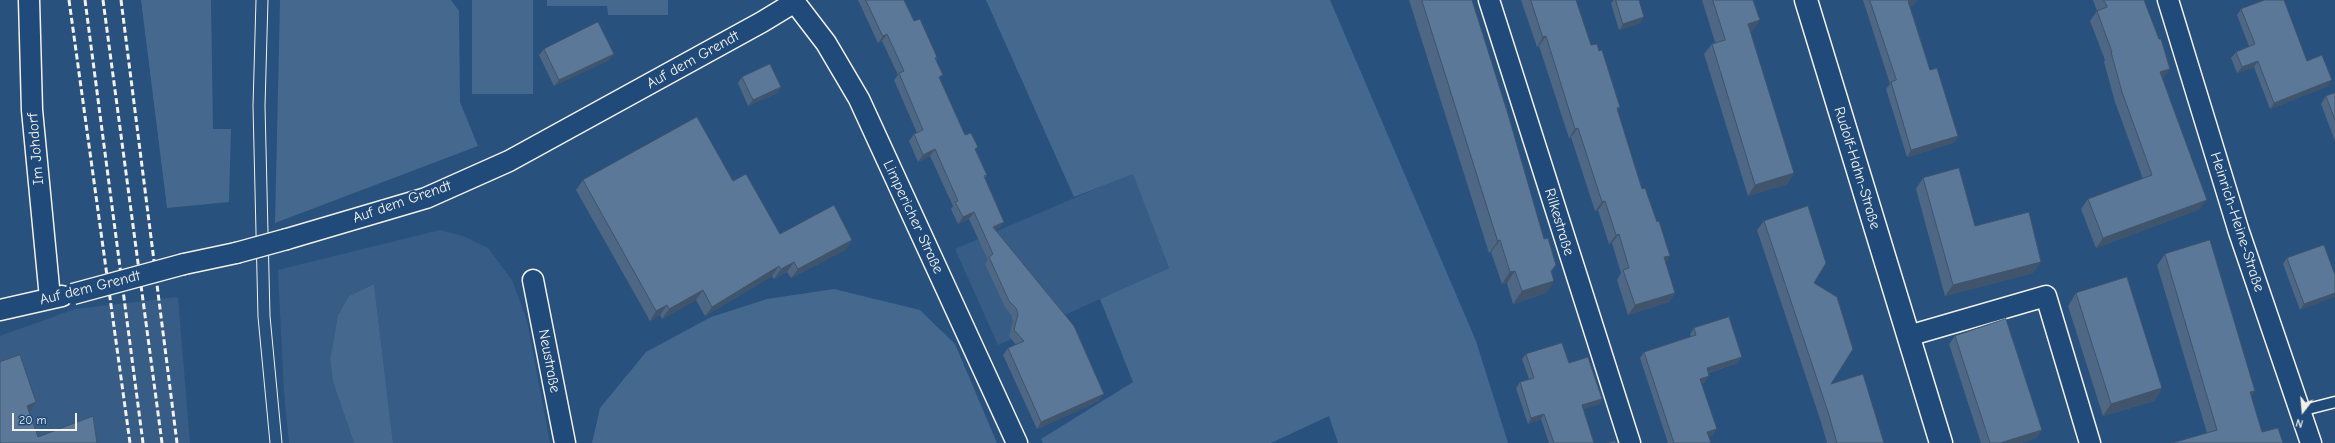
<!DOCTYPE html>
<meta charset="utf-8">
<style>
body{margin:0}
#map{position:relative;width:2335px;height:443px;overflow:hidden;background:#28517e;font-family:"Comic Neue",sans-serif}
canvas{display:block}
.north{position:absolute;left:2283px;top:391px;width:40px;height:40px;-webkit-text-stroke:3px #1f4a7a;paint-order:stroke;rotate:196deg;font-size:11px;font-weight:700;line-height:16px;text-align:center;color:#f4f1e8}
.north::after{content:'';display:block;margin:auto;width:14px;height:18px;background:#f4f1e8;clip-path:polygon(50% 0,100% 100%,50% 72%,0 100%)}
.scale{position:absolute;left:12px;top:413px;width:65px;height:18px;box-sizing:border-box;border:2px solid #f4f1e8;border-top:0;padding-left:5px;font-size:12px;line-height:14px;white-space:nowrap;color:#f4f1e8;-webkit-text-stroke:3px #1f4a7a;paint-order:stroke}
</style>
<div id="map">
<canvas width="2335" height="443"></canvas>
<div class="north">N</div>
<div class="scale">20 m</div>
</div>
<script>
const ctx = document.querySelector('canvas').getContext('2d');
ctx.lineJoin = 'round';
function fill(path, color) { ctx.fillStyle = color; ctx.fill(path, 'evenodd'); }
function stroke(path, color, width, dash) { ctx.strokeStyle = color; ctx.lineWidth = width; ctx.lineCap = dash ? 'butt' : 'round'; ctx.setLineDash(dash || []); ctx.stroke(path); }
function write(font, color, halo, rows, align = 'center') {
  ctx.font = font + ' "Comic Neue",sans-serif'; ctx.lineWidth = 4; ctx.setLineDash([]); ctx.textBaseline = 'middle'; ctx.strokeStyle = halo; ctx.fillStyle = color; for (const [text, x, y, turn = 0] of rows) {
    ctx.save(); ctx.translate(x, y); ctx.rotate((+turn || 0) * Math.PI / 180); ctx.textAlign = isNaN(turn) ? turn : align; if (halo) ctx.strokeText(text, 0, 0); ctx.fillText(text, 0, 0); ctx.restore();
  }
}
const built = new Path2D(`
 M1133,173L1169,268L998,345L955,249Z
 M440,230L463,236L488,248L512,280L527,321L550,443H393L374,284L349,296L338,315L330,359L333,382L354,443H289L284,393L278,270Z
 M178,297L190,443H0V336L75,309Z`);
const green = new Path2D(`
 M141,0H211L213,129H231L229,202L167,208Z
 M280,0H451L459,11L460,102L478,146L275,223Z
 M472,0H533V94H472Z
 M547,0H668V15H608L607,6H547Z
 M986,0H1330L1476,341L1508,443H1338L1329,416L1271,443H1043L1041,439L1133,382L1100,299L1169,268L1133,174L1074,197Z
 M374,284L393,443H354L333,382L330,359L338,315L349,296Z
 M834,289L920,310L955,344L997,443H592L600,408L646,352L711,317L767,299Z`);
const service = new Path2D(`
 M2300,411L2335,402`);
const minor = new Path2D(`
 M29,0L32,110L50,298
 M793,0L826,43L859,99L1017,443
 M1489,0L1630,443
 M2168,0L2239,232L2311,443
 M287,239L426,198L509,161L762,22L795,2
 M184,264L236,253
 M533,280L565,443
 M0,310L62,296
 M1908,336L2046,296L2090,443`);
const tertiary = new Path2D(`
 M1806,0L1941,443`);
const tram = new Path2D(`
 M256,0L253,106L258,317L270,443
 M268,0L265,106L270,316L282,443`);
const rail = new Path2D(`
 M69,0L130,443
 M85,0L143,443
 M103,0L162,443
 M121,0L177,443`);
const minorBridge = new Path2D(`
 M236,253L287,239
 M73,294L184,264`);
const wall = new Path2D(`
 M858,0H904L914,21L937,57L936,59L940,80L965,135L976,150L987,175L985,178L1004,222L999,228L995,230L1099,401L1037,429L1003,355L1008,348L1016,345L1009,336L1013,321L1011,315L1005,307L985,264L988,260L969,219L958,224L951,209L953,206L930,156L918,162L909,141L914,134L917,133L894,80L898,75L882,41L878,43Z
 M1409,0H1472L1544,239L1556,265L1551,272L1554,281L1546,293L1513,304L1507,283L1502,284L1491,252L1489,253Z
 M1521,0H1576L1591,45L1599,51L1620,107L1617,110L1675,293L1669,302L1628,315L1617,280L1621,273L1612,243L1609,244L1598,210L1595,211L1571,137L1569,138L1539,46L1537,47Z
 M1614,0H1639L1640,23L1619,30L1611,3Z
 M1702,0H1753V31H1750L1794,173L1787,184L1748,196L1704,54L1712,44L1715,42Z
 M1863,0H1917L1914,4L1910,6L1930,70L1958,136L1953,143L1907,157L1886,89L1890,84Z
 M2093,0H2144L2163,79L2200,209L2096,248L2081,209L2088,199L2143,179L2115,102L2104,62L2105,60L2090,21L2097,11Z
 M2241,9L2307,61L2328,86L2270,109L2254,67L2237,73L2231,58L2236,52L2249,46L2237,15Z
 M544,49L614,54L609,60L554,86L539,55Z
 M742,77L781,87L777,93L748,106L738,83Z
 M2335,93V141L2321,104L2326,96Z
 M1923,178L1975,226L2033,273L1945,296L1916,189Z
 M583,180L733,181L780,234L852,240L845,250L791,278L787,272L774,279L772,276L705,316L696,300L662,319L660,315L650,321L576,190Z
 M1764,221L1814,283L1831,384L1884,443H1827L1821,422L1757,230Z
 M2165,254L2255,391L2251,396L2262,432L2207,433L2157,265Z
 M2287,258L2335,275L2300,310L2283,264Z
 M2076,293L2162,388L2154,401L2103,416L2068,306Z
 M1694,328L1738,363L1708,373L1705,382L1701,383L1713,435L1709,436L1711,443H1668L1640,358L1644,352L1691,337L1690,334Z
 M1955,336L2042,430L2036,438L2021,443H1981L1949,344Z
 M1526,354L1569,363L1602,399L1599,404L1583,409L1594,443H1549L1541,419L1528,424L1516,388L1520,382L1529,379L1522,359Z`);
const shadedWall = new Path2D(`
 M1911,0H1917L1914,4L1903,8L1908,1Z
 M1644,17L1640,23L1619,30L1623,24Z
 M1760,20L1753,31L1740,34L1748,24Z
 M887,34L882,41L878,43L883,36Z
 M1546,36L1539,46L1537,47L1543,37Z
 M614,54L609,60L554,86L559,80Z
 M2258,61L2254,67L2237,73L2242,67Z
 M2170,69L2163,79L2160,72Z
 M2332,80L2328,86L2270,109L2274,103Z
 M781,87L777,93L748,106L753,100Z
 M1578,128L1571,137L1569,138L1575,129Z
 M1958,136L1953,143L1907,157L1911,150Z
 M935,149L930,156L918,162L923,155Z
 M1794,173L1787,184L1748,196L1755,185Z
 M2207,200L2200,209L2096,248L2103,238Z
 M1605,201L1598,210L1595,211L1602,202Z
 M974,212L969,219L958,224L963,217Z
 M1004,222L999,228L988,234L993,227Z
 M1619,234L1612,243L1609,244L1616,235Z
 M852,240L845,250L791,278L798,269Z
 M1500,240L1491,252L1489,253L1498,241Z
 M1670,256L1664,265V257Z
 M794,262L787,272L774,279L781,269Z
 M2041,262L2033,273L1945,296L1953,285Z
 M779,266L772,276L705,316L712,307Z
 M1515,271L1507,283L1502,284L1510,272Z
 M1554,281L1546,293L1513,304L1522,291Z
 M703,290L696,300L662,319L669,309Z
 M1675,293L1669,302L1628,315L1635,305Z
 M2335,293V297L2300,310L2304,304Z
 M667,305L660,315L650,321L656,311Z
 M1742,357L1738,363L1703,374L1707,368Z
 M1709,376L1705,382L1695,385L1700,379Z
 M2162,388L2154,401L2103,416L2111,404Z
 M2255,391L2247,402L2250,392Z
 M1104,394L1099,401L1037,429L1041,422Z
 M1602,399L1599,404L1578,411L1582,405Z
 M36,402L30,412L20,415L27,406Z
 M1544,414L1541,419L1528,424L1531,418Z
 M1717,429L1713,435L1703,438L1707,432Z
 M2042,430L2036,438L2021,443H2000Z`);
const building = new Path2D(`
 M866,0H904L914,21L920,19L937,57L935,58L943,75L939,77L965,135L971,133L978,147L975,149L987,175L984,176L1004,222L993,227L1074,326L1104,394L1041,422L1008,348L1024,341L1014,330L1018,314L1016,308L1009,301L989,257L993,254L974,212L963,217L955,202L958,201L935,149L923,155L914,134L923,130L899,73L904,71L887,34L883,36Z
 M1422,0H1472L1508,114L1544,239L1548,238L1556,265L1551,271L1554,281L1522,291L1515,271L1510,272L1500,240L1498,241Z
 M1531,0H1576L1591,45L1597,44L1599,51L1602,50L1620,107L1617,108L1619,115L1642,189L1645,188L1657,222L1659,221L1670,256L1664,257L1675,293L1635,305L1623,270L1629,268L1619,234L1616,235L1605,201L1602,202L1578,128L1575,129L1546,36L1543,37Z
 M1616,0H1639L1644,17L1623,24Z
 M1713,0H1753L1760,20L1748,24L1794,173L1755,185L1712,44L1725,40Z
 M1870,0H1911L1908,1L1930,70L1937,68L1958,136L1911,150L1891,82L1896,80Z
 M2104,0H2144L2159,39H2161L2170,69L2160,72L2207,200L2103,238L2088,199L2152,175L2122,92L2111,52H2112L2097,11L2107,7Z
 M2265,0H2284L2307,61L2322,55L2332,80L2274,103L2258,61L2242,67L2236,52L2255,44L2241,9Z
 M598,22L614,54L559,80L544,49Z
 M770,64L781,87L753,100L742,77Z
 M2335,93V120L2326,96Z
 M697,117L733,181L746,174L780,234L834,205L852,240L798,269L794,262L781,269L779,266L712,307L703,290L669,309L667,305L656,311L583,180Z
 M1959,168L1975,226L2029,212L2041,262L1953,285L1923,178Z
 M1808,206L1826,263L1814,283L1837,297L1853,349L1831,384L1863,374L1884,443H1837L1828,412L1764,221Z
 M2210,240L2255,391L2250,392L2262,432L2278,428L2283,443H2172L2217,430L2165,254Z
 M2324,245L2335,275V293L2304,304L2287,258Z
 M2127,277L2162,388L2111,404L2076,293Z
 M1729,317L1742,357L1707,368L1709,376L1700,379L1717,429L1707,432L1711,443H1674L1644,352L1696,335L1694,328Z
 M2006,319L2042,430L2000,443H1990L1955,336Z
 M1562,343L1569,363L1588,357L1602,399L1582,405L1594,443H1554L1544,414L1531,418L1520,382L1534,378L1526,354Z
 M20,355L36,402L27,406L38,437L93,416L97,443H0V362Z
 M1615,441L1616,443H1607Z`);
const streetNames = [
 ["Auf dem Grendt",693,60,-29],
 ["Im Johdorf",36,149,-95],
 ["Rudolf-Hahn-Straße",1857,168,73],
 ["Auf dem Grendt",402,202,-19],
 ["Limpericher Straße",913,217,65],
 ["Rilkestraße",1559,222,73],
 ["Heinrich-Heine-Straße",2237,222,72],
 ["Auf dem Grendt",90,288,-14],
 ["Neustraße",549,361,79]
];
fill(built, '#375d86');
fill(green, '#45688e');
stroke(service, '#f4f1e8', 13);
stroke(minor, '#f4f1e8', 23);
stroke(tertiary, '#f4f1e8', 25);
stroke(service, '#1f4a7a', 10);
stroke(minor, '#1f4a7a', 20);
stroke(tertiary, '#1f4a7a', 22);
stroke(tram, '#f4f1e8', 1);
stroke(rail, '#f4f1e8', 3, [6, 3]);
stroke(minorBridge, '#f4f1e8', 23, []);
stroke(minorBridge, '#1f4a7a', 20);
fill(wall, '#4e6784');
fill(shadedWall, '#40546b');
fill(building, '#5b7899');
stroke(building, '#40546b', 1);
write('15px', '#f4f1e8', '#1f4a7a', streetNames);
</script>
